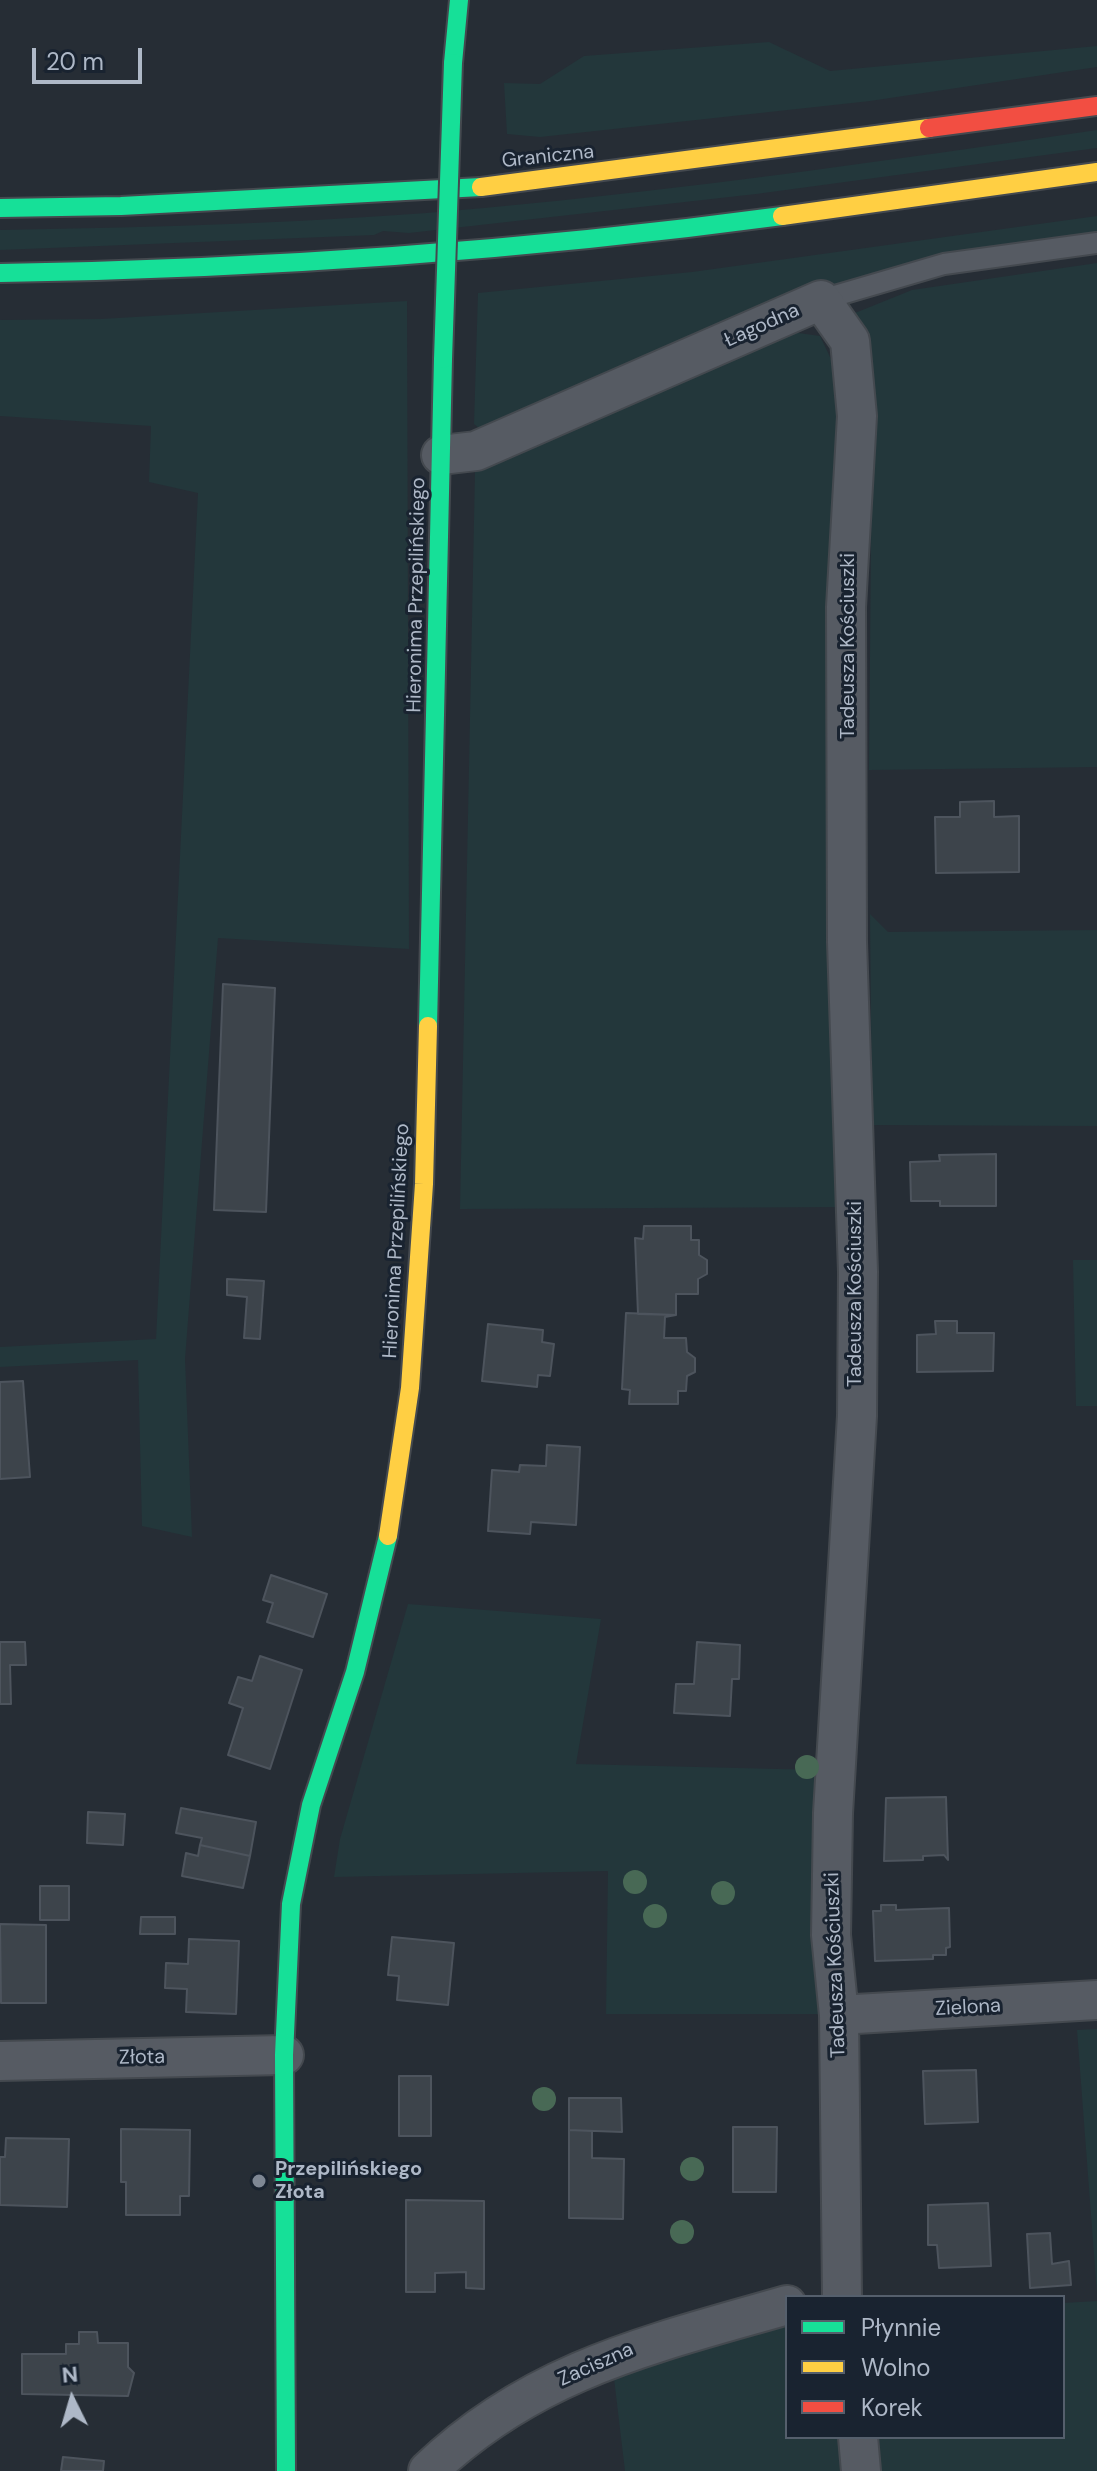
<!DOCTYPE html>
<meta charset="utf-8">
<style>
body{margin:0}
#map{position:relative;width:1097px;height:2471px;overflow:hidden;background:#262d35;font-family:"DM Sans",sans-serif}
canvas{display:block}
.legend{position:absolute;left:785px;top:2295px;width:280px;height:144px;box-sizing:border-box;background:#192330;border:2px solid #555f6c;margin:0;padding:10px 14px;list-style:none;font-size:24px;color:#aeb8c7}
.legend li{display:flex;align-items:center;gap:16px;height:40px}
.legend b{width:40px;border:2px solid #555f6c}
.north{position:absolute;left:32px;top:2359px;width:80px;height:80px;-webkit-text-stroke:6px #192330;paint-order:stroke;rotate:355deg;font-size:22px;font-weight:700;line-height:32px;text-align:center;color:#aeb8c7}
.north::after{content:'';display:block;margin:auto;width:28px;height:36px;background:#aeb8c7;clip-path:polygon(50% 0,100% 100%,50% 72%,0 100%)}
.scale{position:absolute;left:32px;top:48px;width:110px;height:36px;box-sizing:border-box;border:4px solid #aeb8c7;border-top:0;padding-left:10px;font-size:24px;line-height:28px;white-space:nowrap;color:#aeb8c7;-webkit-text-stroke:6px #192330;paint-order:stroke}
</style>
<div id="map">
<canvas width="1097" height="2471"></canvas>
<ul class="legend">
<li><b style="height:10px;background:#16e098"></b>Płynnie</li>
<li><b style="height:10px;background:#ffcf43"></b>Wolno</li>
<li><b style="height:10px;background:#f24e42"></b>Korek</li>
</ul>
<div class="north">N</div>
<div class="scale">20 m</div>
</div>
<script>
const ctx = document.querySelector('canvas').getContext('2d');
ctx.lineJoin = 'round';
function fill(path, color) { ctx.fillStyle = color; ctx.fill(path, 'evenodd'); }
function stroke(path, color, width, dash) { ctx.strokeStyle = color; ctx.lineWidth = width; ctx.lineCap = dash ? 'butt' : 'round'; ctx.setLineDash(dash || []); ctx.stroke(path); }
function write(font, color, halo, rows, align = 'center') {
  ctx.font = font + ' "DM Sans",sans-serif'; ctx.lineWidth = 6; ctx.setLineDash([]); ctx.textBaseline = 'middle'; ctx.strokeStyle = halo; ctx.fillStyle = color; for (const [text, x, y, turn = 0] of rows) {
    ctx.save(); ctx.translate(x, y); ctx.rotate((+turn || 0) * Math.PI / 180); ctx.textAlign = isNaN(turn) ? turn : align; if (halo) ctx.strokeText(text, 0, 0); ctx.fillText(text, 0, 0); ctx.restore();
  }
}
const green = new Path2D(`
 M769,42L830,71L1097,46V67L870,101L540,137L507,134L504,83L540,84L584,56Z
 M1097,130V148L756,194L409,233L383,231L374,235L0,250V230C161,227 323,223 484,208C689,189 893,160 1097,130Z
 M1097,216V236L924,260L785,298L483,431L474,424L478,293L692,272Z
 M1097,263V767L869,770L872,431L850,315L912,290Z
 M407,301L409,949L218,938L185,1359L192,1537L142,1526L138,1360L0,1367V1347L156,1339L198,493L149,482L151,426L0,416V320L101,319Z
 M777,330L820,336L840,378L847,1207L460,1209L475,471Z
 M870,914L888,932L1097,930V1126L872,1125Z
 M1073,1260H1097V1406H1076Z
 M408,1604L601,1619L576,1764L819,1770V2014H606L608,1871L334,1877L340,1839Z
 M1097,2029V2294L1077,2030Z
 M1097,2301V2471H876L873,2437H1063V2303Z
 M787,2314V2437H845L848,2471H625L613,2370Z`);
const building = new Path2D(`
 M994,801V817L1019,816V872L936,873L935,817H960V802Z
 M223,984L275,988L266,1212L214,1210Z
 M996,1154V1206H940V1201H911L910,1162L940,1161L939,1155Z
 M644,1226H691V1240H699V1255L707,1260V1274L698,1279V1294H676V1315L638,1314L635,1238L643,1239Z
 M227,1279L264,1281L260,1339L244,1338L247,1297L227,1295Z
 M626,1313L676,1315L665,1317L664,1338H686L687,1352L695,1358V1372L687,1376L686,1391H678V1404H629L630,1390L622,1389Z
 M935,1321H957V1333H994L993,1371L917,1372V1335L936,1334Z
 M488,1324L543,1330L542,1342L554,1344L550,1376L538,1375L537,1387L482,1381Z
 M23,1381L30,1477L0,1479V1382Z
 M547,1445L580,1447L576,1525L531,1522L530,1534L488,1531L492,1470L519,1472L520,1465L546,1466Z
 M271,1575L327,1594L313,1637L267,1622L273,1603L263,1600Z
 M0,1642H25L26,1665H10L11,1704H0Z
 M697,1642L740,1645L739,1679H732L730,1716L674,1713L676,1684H694Z
 M260,1656L302,1670L270,1769L228,1755L243,1708L229,1703L238,1677L252,1681Z
 M946,1797L948,1860L944,1855L923,1856V1860L884,1861L886,1798Z
 M181,1808L256,1822L250,1856L200,1845L202,1838L176,1833Z
 M88,1812L125,1814L123,1845L87,1843Z
 M200,1845L250,1856L243,1888L182,1876L186,1853L198,1856Z
 M40,1886H69V1920H40Z
 M881,1905H896V1910L949,1908L950,1947L946,1948V1955H933V1959L875,1961L873,1911H881Z
 M141,1917H175V1934H140Z
 M0,1924L46,1925V2003H1Z
 M392,1937L454,1943L448,2005L397,2000L399,1976L388,1975Z
 M189,1939L239,1941L236,2014L186,2012L187,1989L165,1988L166,1963L188,1964Z
 M976,2070L978,2122L925,2124L923,2071Z
 M399,2076H431V2136H399Z
 M569,2098H621L622,2132L569,2130Z
 M733,2127H777L776,2192H733Z
 M121,2129L190,2130L189,2196H180V2215H126V2182H121Z
 M569,2130L592,2131V2158L624,2159L623,2219L569,2218Z
 M6,2138L69,2139L67,2207L0,2205V2157H5Z
 M406,2200L484,2201V2289L466,2288V2272L435,2273V2292H406Z
 M988,2203L991,2266L939,2268L937,2245H928V2205Z
 M1050,2233L1052,2264L1069,2261L1071,2285L1030,2288L1027,2234Z
 M79,2332H97L98,2343H128V2367L134,2373L128,2396L22,2394V2354H66V2344H79Z
 M63,2457L104,2461L103,2471H61Z`);
const lane = new Path2D(`
 M821,300L944,264L1097,243`);
const street = new Path2D(`
 M441,455L476,451L821,300L850,341L857,416L846,607L847,942L858,1272L857,1416L833,1813L831,1935L839,2015L842,2297
 M839,2015L1097,2000
 M0,2061L284,2055
 M858,2437L861,2471
 M428,2471C533,2370 652,2344 787,2305`);
const fast = new Path2D(`
 M453,63L459,0
 M0,208L121,206L481,187
 M0,273C263,269 522,251 782,216
 M428,1026L443,359
 M286,2471L284,2055L291,1904L311,1805L355,1672L388,1536`);
const slow = new Path2D(`
 M481,187L929,128
 M782,216L1097,172
 M388,1536L410,1388L424,1184L428,1026`);
const jam = new Path2D(`
 M929,128L1097,106`);
const fastBridge = new Path2D(`
 M443,359L453,63`);
const trees = [
 [807,1767],
 [635,1882],
 [723,1893],
 [655,1916],
 [544,2099],
 [692,2169],
 [682,2232]
];
const markers = [
 [259,2181,8,"#7e8794"]
];
const streetNames = [
 ["Graniczna",548,157,-6],
 ["Łagodna",762,326,-24],
 ["Hieronima Przepilińskiego",417,595,-89],
 ["Tadeusza Kościuszki",849,646,-90],
 ["Hieronima Przepilińskiego",397,1241,-87],
 ["Tadeusza Kościuszki",856,1294,-90],
 ["Tadeusza Kościuszki",836,1965,-92],
 ["Zielona",968,2008,-3],
 ["Złota",142,2058,-1],
 ["Zaciszna",596,2365,-24]
];
const poiNames = [
 ["Przepilińskiego",275,2170],
 ["Złota",275,2193]
];
fill(green, '#23373b');
fill(building, '#3d444b');
stroke(building, '#4d545d', 2);
stroke(lane, '#44494f', 24);
stroke(street, '#44494f', 42);
stroke(fast, '#44494f', 22);
stroke(slow, '#44494f', 22);
stroke(jam, '#44494f', 22);
stroke(lane, '#565b63', 20);
stroke(street, '#565b63', 38);
stroke(fast, '#16e098', 18);
stroke(slow, '#ffcf43', 18);
stroke(jam, '#f24e42', 18);
stroke(fastBridge, '#44494f', 22, []);
stroke(fastBridge, '#16e098', 18);
ctx.fillStyle = '#486955';
for (const [x, y] of trees) { ctx.beginPath(); ctx.arc(x, y, 12, 0, 2 * Math.PI); ctx.fill(); }
for (const [x, y, r, color] of markers) { const dot = new Path2D(); dot.arc(x, y, r, 0, 2 * Math.PI); ctx.fillStyle = color; ctx.fill(dot); stroke(dot, '#192330', 3); }
write('20px', '#aeb8c7', '#192330', streetNames);
write('bold 20px', '#aeb8c7', '#192330', poiNames, 'left');
</script>
